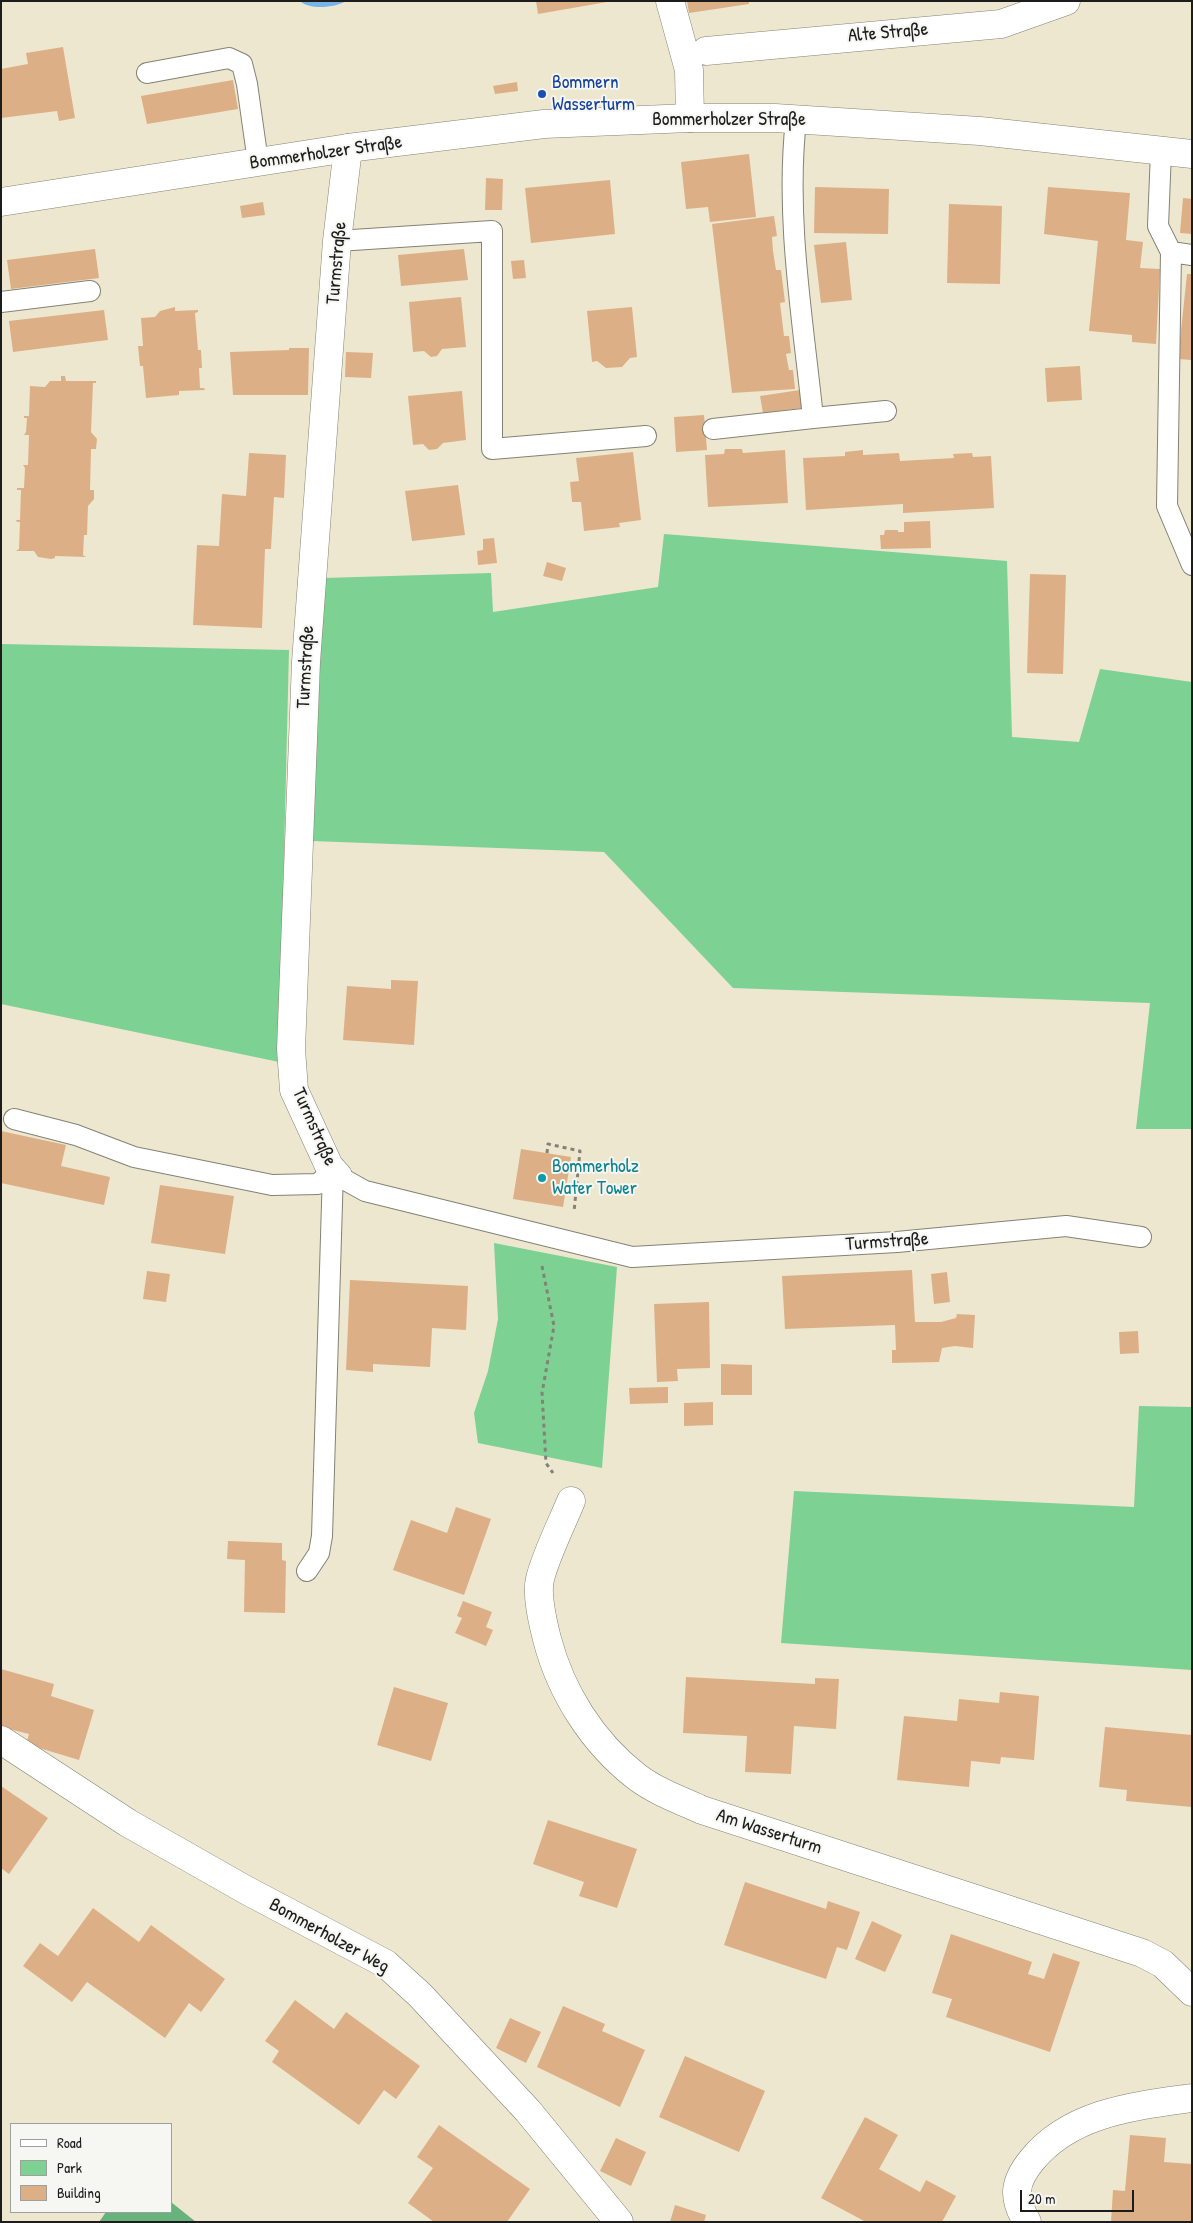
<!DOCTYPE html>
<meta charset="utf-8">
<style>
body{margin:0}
#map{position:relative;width:1193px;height:2223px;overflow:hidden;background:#ede7cf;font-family:"Patrick Hand",sans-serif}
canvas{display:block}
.frame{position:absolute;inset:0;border:2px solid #1c1c1c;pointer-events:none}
.legend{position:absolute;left:10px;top:2123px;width:162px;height:90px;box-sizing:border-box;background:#f6f6f2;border:1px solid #9f9f9c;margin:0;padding:6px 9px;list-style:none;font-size:15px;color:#1c1c1c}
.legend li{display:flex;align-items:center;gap:10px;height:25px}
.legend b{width:25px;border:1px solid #9f9f9c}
.scale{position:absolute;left:1020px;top:2190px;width:114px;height:22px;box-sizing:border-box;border:2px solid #1c1c1c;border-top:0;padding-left:6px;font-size:15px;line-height:18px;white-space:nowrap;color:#1c1c1c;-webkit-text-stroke:4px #f6f6f2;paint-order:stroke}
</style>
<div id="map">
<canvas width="1193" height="2223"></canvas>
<div class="frame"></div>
<ul class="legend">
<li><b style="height:6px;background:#fff"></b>Road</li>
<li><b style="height:14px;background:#7dd193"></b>Park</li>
<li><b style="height:14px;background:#ddaf86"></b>Building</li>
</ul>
<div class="scale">20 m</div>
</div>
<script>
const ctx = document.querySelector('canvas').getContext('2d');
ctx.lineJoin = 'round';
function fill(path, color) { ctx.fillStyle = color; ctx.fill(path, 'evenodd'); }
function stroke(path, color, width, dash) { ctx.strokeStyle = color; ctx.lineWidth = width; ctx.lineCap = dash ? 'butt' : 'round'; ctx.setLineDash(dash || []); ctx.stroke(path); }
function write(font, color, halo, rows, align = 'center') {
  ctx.font = font + ' "Patrick Hand",sans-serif'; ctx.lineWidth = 4; ctx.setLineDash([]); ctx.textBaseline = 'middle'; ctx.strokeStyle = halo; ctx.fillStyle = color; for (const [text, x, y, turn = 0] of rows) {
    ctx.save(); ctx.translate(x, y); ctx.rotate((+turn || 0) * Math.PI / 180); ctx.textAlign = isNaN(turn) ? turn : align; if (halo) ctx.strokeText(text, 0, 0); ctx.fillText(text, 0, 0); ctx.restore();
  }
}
const green = new Path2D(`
 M664,534L1007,561L1012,737L1079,742L1100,669L1192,682V1129H1136L1150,1003L733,988L604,852L312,841L324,578L491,573L493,612L658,587Z
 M1,644L289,650L279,1062L1,1004Z
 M494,1243L617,1267L602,1468L478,1443L474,1413L488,1371L498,1319Z
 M1139,1406L1192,1407V1670L781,1643L794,1491L1134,1507Z`);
const forest = new Path2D(`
 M171,2202L196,2222H99L106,2212H171Z`);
const water = new Path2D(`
 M300,1H346C335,8 309,10 300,1Z`);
const building = new Path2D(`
 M536,1H607V2L538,14Z
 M687,1H749V4L689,13Z
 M63,47L75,118L59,121L57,111L1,118V69L28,64L26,53Z
 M233,80L238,109L147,124L141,96Z
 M517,82L518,91L495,94L493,86Z
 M749,154L756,217L710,222L708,207L686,209L681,162Z
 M486,178L503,179L502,210H485Z
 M610,180L615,234L531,243L525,188Z
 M815,187L889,189L888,234L814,233Z
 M1048,187L1130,193L1126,240L1143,242L1140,268L1160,269L1156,344L1132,342V335L1089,331L1098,241L1044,234Z
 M1183,198L1192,199V234L1180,233Z
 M263,202L265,215L242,218L240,206Z
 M949,204L1002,206L1000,284L947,283Z
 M774,216L777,236L772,237L773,251L776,270H781L785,302L780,303L784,336H789L791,353L786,354L789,370H793L795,389L732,393L712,224Z
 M846,242L852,300L821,303L814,245Z
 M95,249L99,278L11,289L7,260Z
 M464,249L468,280L401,286L398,255Z
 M524,260L526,278L513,279L511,261Z
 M1187,274H1192V360L1178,359Z
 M461,297L466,347L442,349L437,356L431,357L424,351L413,352L409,302Z
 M175,307V311L198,310V312L195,313L198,350H201L202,368H199L200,388H204L205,390L179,391V395L146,398L143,366H140L138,346H143L141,318L155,317L160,311Z
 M632,307L637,357L630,358L622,367L606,368L597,361L592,362L587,311Z
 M104,310L108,340L13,352L9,321Z
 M289,348H309L308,395H233L230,352L289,350Z
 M346,352L373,353L371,378L345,377Z
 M1080,366L1082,400L1047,402L1045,368Z
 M61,376H65L66,381H96V383H93L91,432L97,439L96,449H91L90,490H94V499L88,506L87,535H84L83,555L86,557L55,556V558L51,559L38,557L34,551H16L19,549L20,522H17L16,520H20L21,490H17V488H24L25,468L23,465H28L29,435H24L26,432L27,418H24V416H29L30,386L45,387L50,381H61Z
 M800,390L802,408L763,413L760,396Z
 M462,391L466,440L443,443L437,449L429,450L423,444L413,445L408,396Z
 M704,415L707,450L676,452L674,417Z
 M725,449H742L743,453L785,450L788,503L708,507L705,455L724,454Z
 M863,450V455L899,453L900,461L954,458L953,454L972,453L973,457L991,456L994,508L903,513V504L806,510L803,458L845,456V452Z
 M633,452L641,520L619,523L620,527L584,531L581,502H572L570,482L579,481L576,458Z
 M249,453L286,455L284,498L274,497L271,549H265L262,628L193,625L197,545L219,546L222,494L246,496Z
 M458,485L465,535L412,541L405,491Z
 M930,521L931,548L881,549L880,535H884L885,530H898V532H904V522Z
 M494,538L497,563L478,565L477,551L483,550V539Z
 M547,562L566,568L562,581L543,576Z
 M1030,574L1066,575L1063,674L1027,673Z
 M391,980L418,981L414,1045L343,1040L347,986L391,989Z
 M1,1131L66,1145L61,1166L110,1177L104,1205L1,1183Z
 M521,1149L571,1157L563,1207L513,1199Z
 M160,1185L234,1196L225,1254L151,1243Z
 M912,1270L915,1322H941L956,1318L957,1314L975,1315L973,1348L955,1346L942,1348L939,1362L892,1363V1350H896L895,1325L785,1329L782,1276Z
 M147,1271L170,1274L166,1302L143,1299Z
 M947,1272L950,1302L934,1304L931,1274Z
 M350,1280L468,1286L466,1330L432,1328L430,1367L373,1364V1372L346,1370Z
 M709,1302L710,1368L677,1369L678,1381L657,1382L654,1304Z
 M1138,1331L1139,1353L1120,1354L1119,1332Z
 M721,1364L752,1365V1395H721Z
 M668,1387V1403L630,1404L629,1388Z
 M713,1402V1425L684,1426V1403Z
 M456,1507L491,1519L464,1595L393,1570L411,1520L447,1533Z
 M228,1541L282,1543V1560L286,1561L285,1613L244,1612L245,1560L227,1559Z
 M463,1601L492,1612L486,1627L493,1630L486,1646L455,1633L462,1618L457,1616Z
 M1,1669L54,1684L51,1696L94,1710L79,1760L26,1744L29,1734L1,1727Z
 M686,1677L815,1684V1678L839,1679L836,1729L794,1726L791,1774L745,1772L747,1736L683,1733Z
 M394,1687L448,1703L431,1761L377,1745Z
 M1000,1692L1039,1696L1034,1760L1001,1757L1000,1764L971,1761L969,1787L897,1780L904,1716L957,1721L959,1699L999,1703Z
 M1105,1727L1192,1735V1807L1126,1801L1127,1790L1099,1787Z
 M1,1786L48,1818L9,1874L1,1868Z
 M548,1820L637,1849L617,1908L579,1896L584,1882L533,1864Z
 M745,1882L826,1909L828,1901L860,1912L847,1950L837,1947L826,1979L724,1945Z
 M93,1908L139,1942L151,1925L225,1979L201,2012L189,2003L165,2038L87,1982L72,2002L23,1966L40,1943L58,1956Z
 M872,1921L902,1935L885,1972L855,1959Z
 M951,1934L1032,1962L1028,1974L1044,1979L1053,1953L1080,1962L1050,2052L946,2017L952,1999L932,1993Z
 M295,2000L334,2029L346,2012L420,2066L396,2099L384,2090L359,2125L272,2062L279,2051L265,2041Z
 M563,2006L605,2024L602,2031L645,2050L620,2107L537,2067Z
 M510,2018L541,2032L526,2063L496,2048Z
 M685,2056L765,2091L739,2152L659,2117Z
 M865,2117L898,2135L879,2169L920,2192L926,2180L956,2196L942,2222H866L821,2198Z
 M439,2125L530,2189L507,2222H434L408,2203L433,2168L417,2157Z
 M1130,2135L1166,2138L1164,2162L1192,2164V2222H1111L1113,2190L1125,2191Z
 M616,2138L646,2152L631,2186L600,2171Z
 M675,2205L706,2215L704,2222H670Z`);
const path = new Path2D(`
 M547,1153L548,1144L580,1151L574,1212
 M542,1266L554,1326L542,1393L546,1463L553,1473`);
const lane = new Path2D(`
 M147,73L229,58L242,64L247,84L258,162
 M796,120C785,218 803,320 813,418L886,411
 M1161,151L1158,226L1171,252L1167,506L1192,565
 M337,241L492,231V449L646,436
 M1171,252L1192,255
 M1,302L90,291
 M713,429L813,418
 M14,1119L76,1135L134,1157L272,1185L318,1184L333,1170
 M338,1176L365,1191L632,1257L897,1242L1066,1226L1141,1237
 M307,1571L319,1553L322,1536L333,1170`);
const street = new Path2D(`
 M670,1L689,70L690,118
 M706,51L1001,24L1066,1
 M338,1176L329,1166L294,1090L291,1049L306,662L337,241L348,148
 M571,1501C562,1523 545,1557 540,1579C536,1595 543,1623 547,1639C561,1693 593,1743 637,1777C657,1792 680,1800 702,1810L1142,1953L1163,1964L1192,1992
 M1,1740L128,1823L246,1890L386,1964L420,1995L528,2111L619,2222
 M1027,2222C1012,2197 1014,2182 1032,2160C1071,2112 1135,2106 1192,2098`);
const secondary = new Path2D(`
 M1,202L348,148L544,124L690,118H775L980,131L1192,154`);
const markers = [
 [542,94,5,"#1a4fb4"],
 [542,1178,5,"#0f9aa8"]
];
const streetNames = [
 ["Alte Straße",888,33,-5],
 ["Bommerholzer Straße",729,120],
 ["Bommerholzer Straße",326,153,-8],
 ["Turmstraße",337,263,-85],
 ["Turmstraße",306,667,-87],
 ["Turmstraße",314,1127,66],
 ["Turmstraße",887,1242,-4],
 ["Am Wasserturm",769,1832,18],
 ["Bommerholzer Weg",329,1936,29]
];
const transitNames = [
 ["Bommern",552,83],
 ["Wasserturm",552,105]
];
const cultureNames = [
 ["Bommerholz",552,1167],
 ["Water Tower",552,1189]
];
fill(green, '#7dd193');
fill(forest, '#66b37d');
fill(water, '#75b3e8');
fill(building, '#ddaf86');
stroke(lane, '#848276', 22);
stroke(street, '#848276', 29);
stroke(secondary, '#848276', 29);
stroke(path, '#848276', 3, [4, 4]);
stroke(lane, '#fff', 20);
stroke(street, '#fff', 28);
stroke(secondary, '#fff', 28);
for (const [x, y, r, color] of markers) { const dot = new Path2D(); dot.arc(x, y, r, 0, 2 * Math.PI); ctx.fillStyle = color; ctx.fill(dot); stroke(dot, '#f6f6f2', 2); }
write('19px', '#1c1c1c', '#f6f6f2', streetNames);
write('19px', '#164399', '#f6f6f2', transitNames, 'left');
write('19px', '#0d838f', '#f6f6f2', cultureNames, 'left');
</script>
